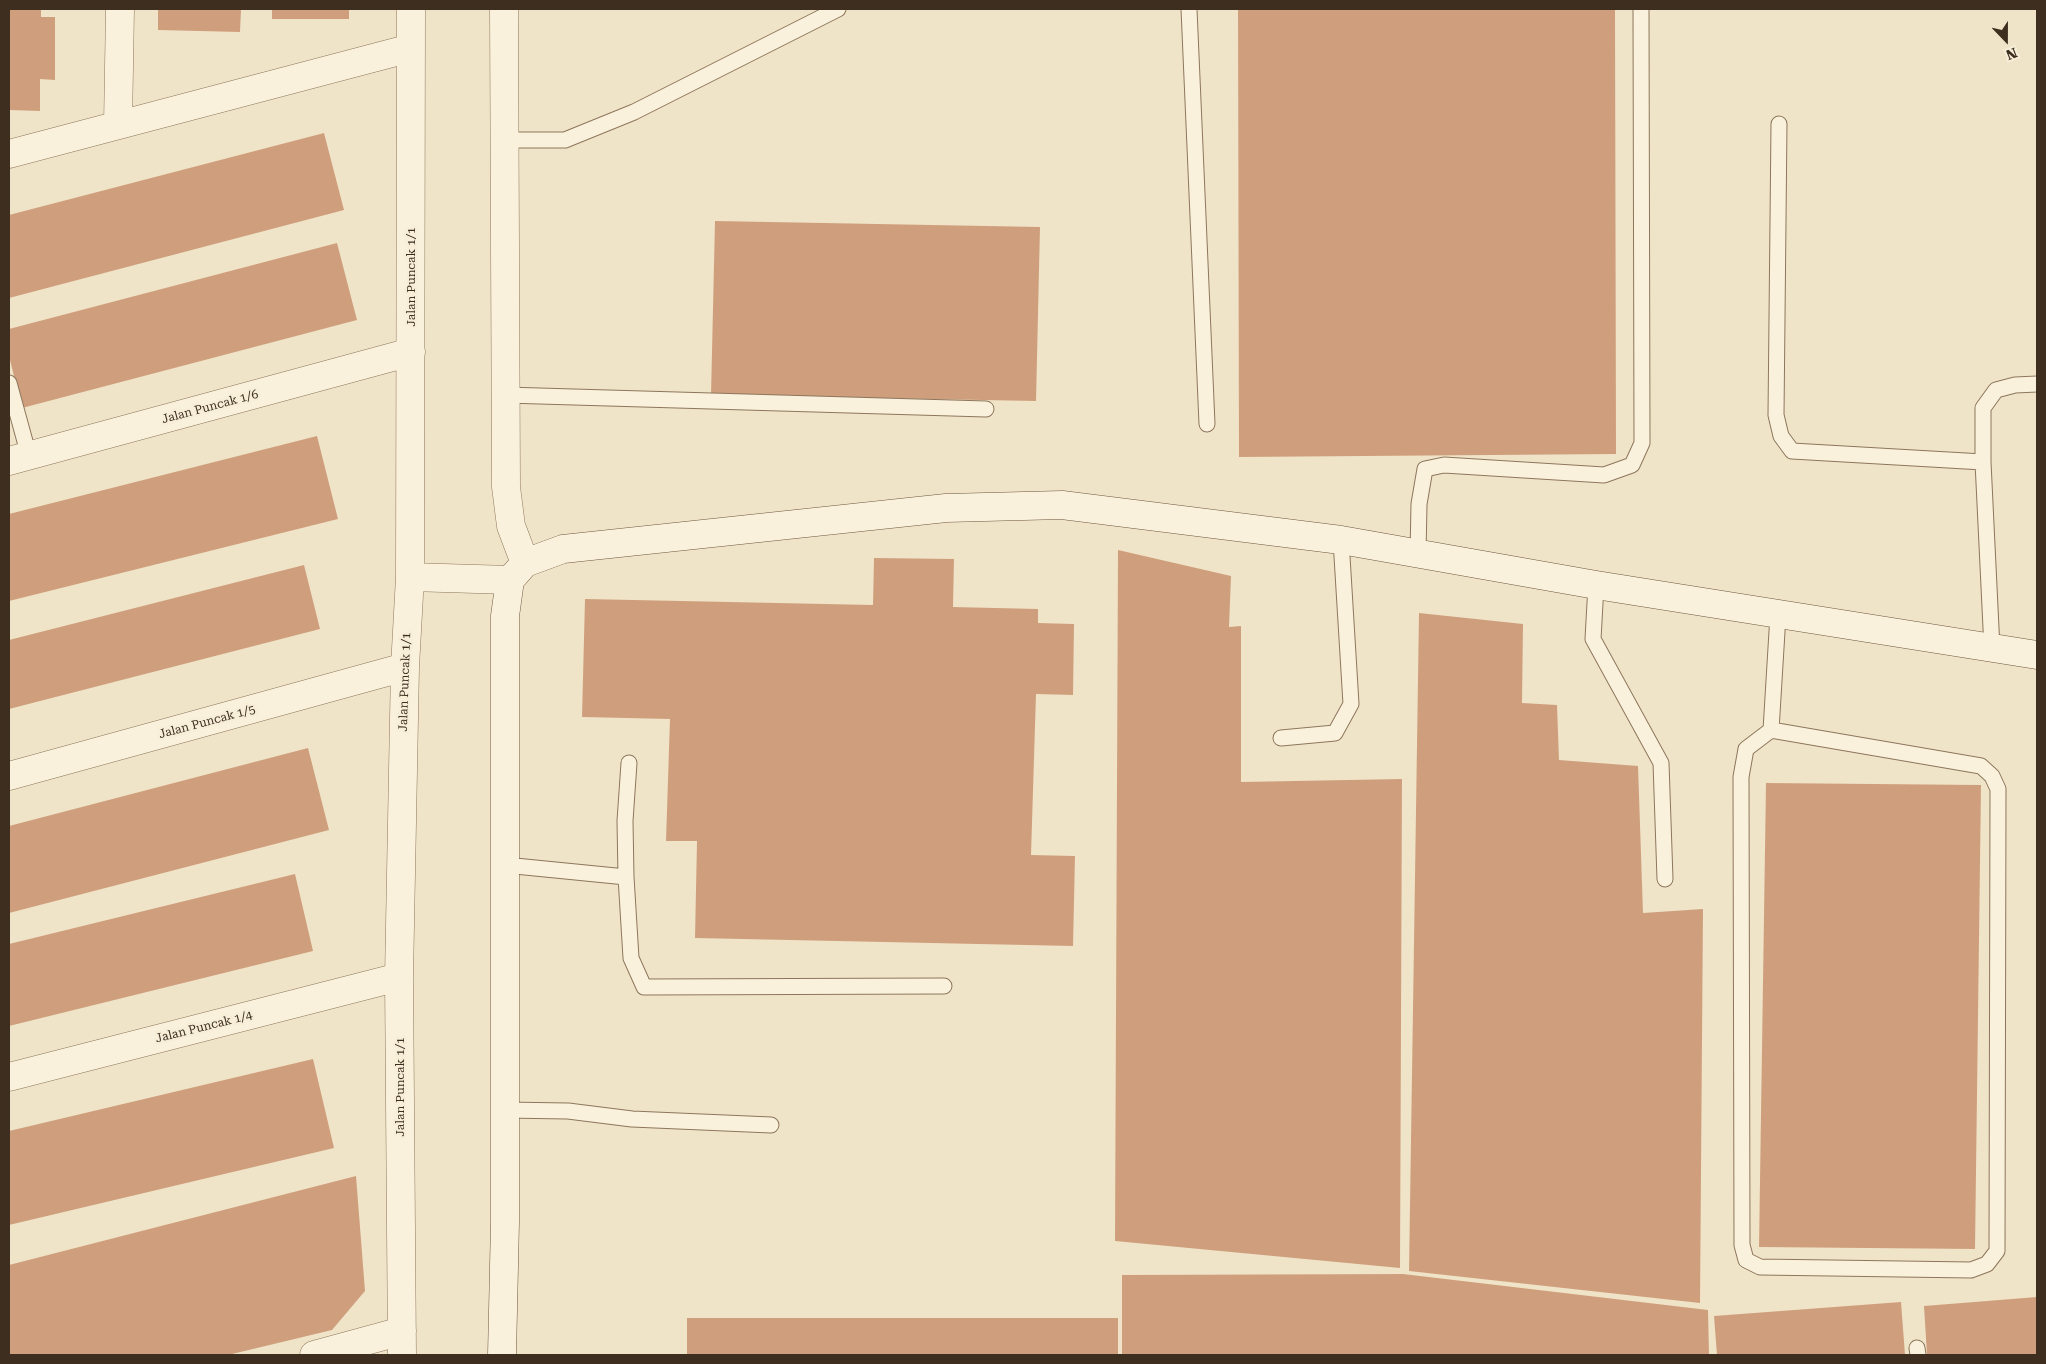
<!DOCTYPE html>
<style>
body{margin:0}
#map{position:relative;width:2046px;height:1364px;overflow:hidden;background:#f0e4c8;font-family:"Roboto Serif",serif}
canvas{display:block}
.frame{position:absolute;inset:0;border:10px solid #3d2e20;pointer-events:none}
.north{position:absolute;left:1981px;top:15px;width:50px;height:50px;-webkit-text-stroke:4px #f7eed8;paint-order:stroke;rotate:158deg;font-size:14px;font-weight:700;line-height:20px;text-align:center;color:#3d2e20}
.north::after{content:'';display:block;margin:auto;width:18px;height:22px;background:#3d2e20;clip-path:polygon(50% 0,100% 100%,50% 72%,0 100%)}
</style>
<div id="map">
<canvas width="2046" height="1364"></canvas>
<div class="frame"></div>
<div class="north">N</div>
</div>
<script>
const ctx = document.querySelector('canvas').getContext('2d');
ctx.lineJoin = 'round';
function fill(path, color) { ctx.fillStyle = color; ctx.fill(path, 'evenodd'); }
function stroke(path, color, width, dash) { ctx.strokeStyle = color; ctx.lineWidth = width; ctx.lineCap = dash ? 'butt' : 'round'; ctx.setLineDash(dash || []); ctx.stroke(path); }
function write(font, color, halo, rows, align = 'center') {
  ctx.font = font + ' "Roboto Serif",serif'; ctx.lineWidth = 5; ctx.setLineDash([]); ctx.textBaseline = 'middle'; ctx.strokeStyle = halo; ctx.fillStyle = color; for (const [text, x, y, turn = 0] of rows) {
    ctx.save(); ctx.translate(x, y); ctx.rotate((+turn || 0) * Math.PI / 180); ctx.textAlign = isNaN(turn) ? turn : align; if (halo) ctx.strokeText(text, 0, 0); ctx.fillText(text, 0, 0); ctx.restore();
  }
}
const building = new Path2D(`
 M9,9H41V17H55V80L40,79V111L9,110Z
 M158,9H241L240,32L158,30Z
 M272,9H349V19H272Z
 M1238,9H1615L1616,454L1239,457Z
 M324,133L344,210L9,298V215Z
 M715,221L1040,227L1036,401L711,395Z
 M337,243L357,320L22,408L9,356V329Z
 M317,436L338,519L9,601V514Z
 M1118,550L1231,576L1229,627L1241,626V782L1402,779L1400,1268L1115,1241Z
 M874,558L954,559L953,607L1038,609V623L1074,624L1073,695L1036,694L1031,855L1075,856L1073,946L695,938L697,841H666L670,719L582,717L585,599L873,605Z
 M304,565L320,629L9,709V640Z
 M1419,613L1523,624L1522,703L1557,705L1559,760L1638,766L1643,913L1703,909L1700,1303L1409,1271Z
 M308,748L329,830L9,913V826Z
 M1766,783L1981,785L1975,1249L1759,1247Z
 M295,874L313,951L9,1026V944Z
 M313,1059L334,1148L9,1225V1131Z
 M356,1176L365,1291L332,1330L228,1355H9V1265Z
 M1403,1274L1708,1310L1709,1355H1122V1275Z
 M2037,1297V1355H1927L1924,1306Z
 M1901,1302L1905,1355H1717L1714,1316Z
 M687,1318H1118V1355H687Z`);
const lane = new Path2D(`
 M1189,9L1207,424
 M1779,124L1776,415L1781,436L1792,451L1983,462
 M503,140H565L634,112L838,9
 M9,383L29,456
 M505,395L986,409
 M1418,554L1419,504L1425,469L1444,465L1604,475L1632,465L1642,443L1641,9
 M1596,585L1593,639L1661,763L1665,879
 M1992,649L1983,462V408L1996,390L2015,385L2037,384
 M1771,730L1981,766L1992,776L1998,789L1997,1251L1987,1264L1971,1270L1760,1267L1746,1260L1742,1245L1741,777L1746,749Z
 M1771,730L1778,615
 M1281,738L1335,733L1351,704L1341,540
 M505,865L626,877L625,821L629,763
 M626,877L631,958L644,987L944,986
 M504,1110L568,1111L632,1119L771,1125
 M1917,1348L1918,1355`);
const street = new Path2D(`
 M504,9L506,487L511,526L525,563
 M118,125L120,9
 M9,154L411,48
 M9,461L411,352
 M410,577L510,580
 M9,776L405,667
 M9,1077L399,977
 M314,1355L402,1331
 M402,1355L399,977L405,667L410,577L411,9`);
const secondary = new Path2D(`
 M502,1355L505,1222V616L510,580L525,563L563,549L946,508L1062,505L1341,540L1596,585L2037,655`);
const streetNames = [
 ["Jalan Puncak 1/1",411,277,-90],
 ["Jalan Puncak 1/6",210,407,-15],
 ["Jalan Puncak 1/1",405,682,-88],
 ["Jalan Puncak 1/5",207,722,-15],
 ["Jalan Puncak 1/4",204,1027,-14],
 ["Jalan Puncak 1/1",400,1087,-90]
];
fill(building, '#cf9f7d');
stroke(lane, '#8d765c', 17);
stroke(street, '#8d765c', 29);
stroke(secondary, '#6f573f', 29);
stroke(lane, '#faf1dc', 15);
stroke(street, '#faf1dc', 28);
stroke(secondary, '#faf1dc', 28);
write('12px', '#3d2e20', '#f7eed8', streetNames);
</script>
